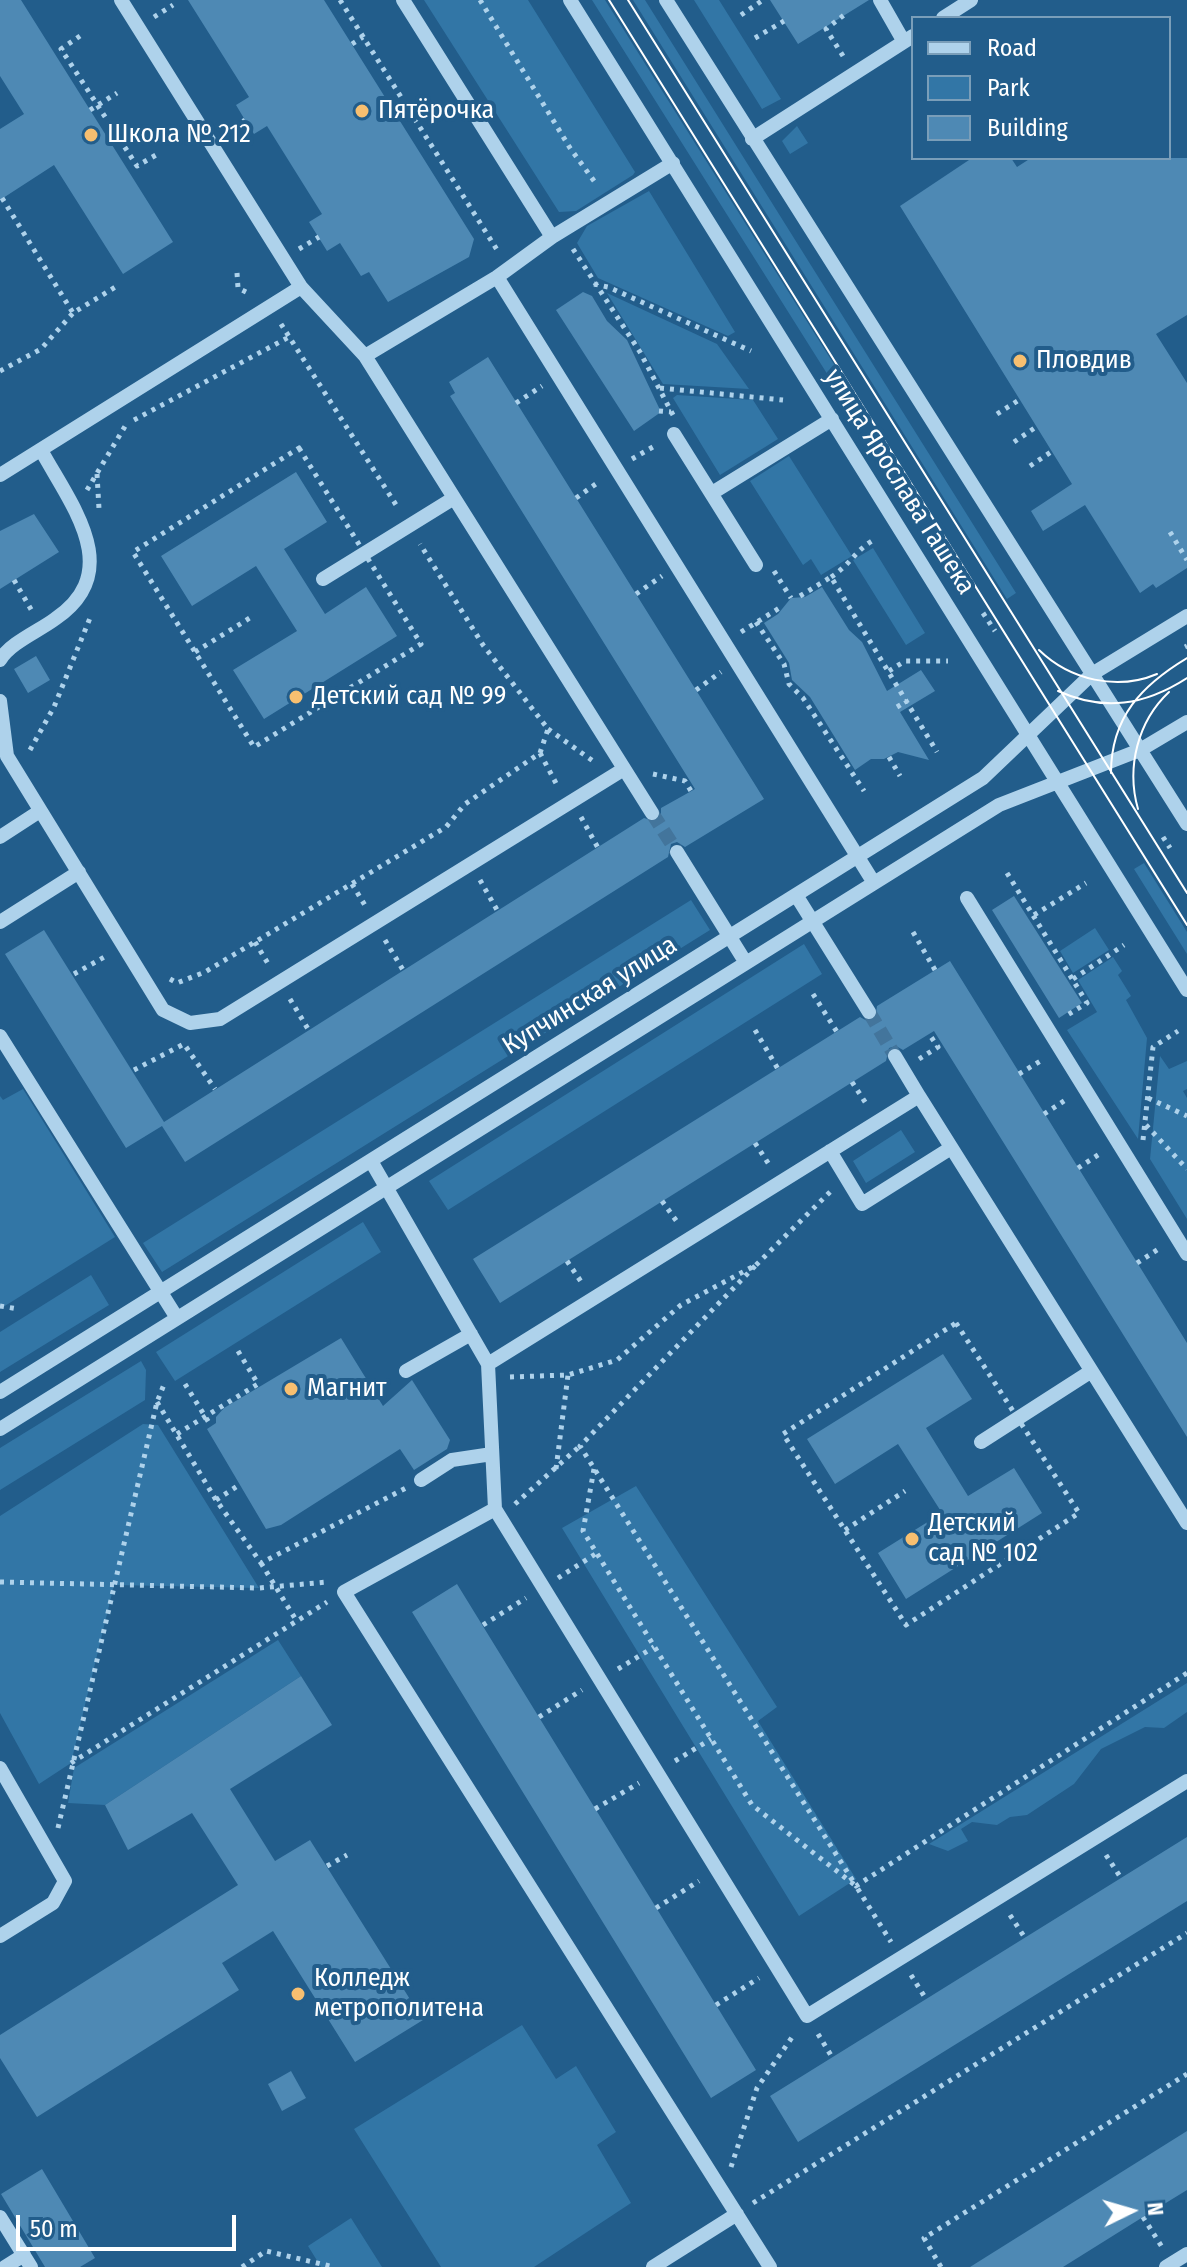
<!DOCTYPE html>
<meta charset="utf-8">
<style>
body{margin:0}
#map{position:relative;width:1187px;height:2267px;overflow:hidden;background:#225d8b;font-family:"Fira Sans Condensed",sans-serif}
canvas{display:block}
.legend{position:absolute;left:911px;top:16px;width:260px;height:144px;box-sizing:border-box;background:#225d8b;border:2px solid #7a9eb9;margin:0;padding:10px 14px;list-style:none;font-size:24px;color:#fff}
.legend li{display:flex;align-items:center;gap:16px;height:40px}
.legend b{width:40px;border:2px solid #7a9eb9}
.north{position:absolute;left:1091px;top:2171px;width:80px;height:80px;-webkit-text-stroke:6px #225d8b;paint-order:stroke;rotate:85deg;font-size:22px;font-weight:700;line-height:32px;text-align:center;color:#fff}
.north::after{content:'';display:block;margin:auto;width:28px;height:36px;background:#fff;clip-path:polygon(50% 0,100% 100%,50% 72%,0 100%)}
.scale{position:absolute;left:16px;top:2215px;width:220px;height:36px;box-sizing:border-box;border:4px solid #fff;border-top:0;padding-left:10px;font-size:24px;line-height:28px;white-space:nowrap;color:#fff;-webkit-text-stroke:6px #225d8b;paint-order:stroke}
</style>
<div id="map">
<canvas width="1187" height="2267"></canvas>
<ul class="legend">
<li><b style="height:10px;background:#aed2eb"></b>Road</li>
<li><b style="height:22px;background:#3276a6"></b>Park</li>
<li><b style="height:22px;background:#4e89b4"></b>Building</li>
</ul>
<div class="north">N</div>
<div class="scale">50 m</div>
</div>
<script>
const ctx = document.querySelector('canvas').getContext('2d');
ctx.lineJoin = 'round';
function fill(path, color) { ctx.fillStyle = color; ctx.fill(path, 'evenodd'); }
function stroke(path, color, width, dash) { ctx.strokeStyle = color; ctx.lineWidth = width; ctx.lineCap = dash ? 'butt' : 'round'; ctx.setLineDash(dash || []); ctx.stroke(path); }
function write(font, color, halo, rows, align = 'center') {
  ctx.font = font + ' "Fira Sans Condensed",sans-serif'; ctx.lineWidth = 8; ctx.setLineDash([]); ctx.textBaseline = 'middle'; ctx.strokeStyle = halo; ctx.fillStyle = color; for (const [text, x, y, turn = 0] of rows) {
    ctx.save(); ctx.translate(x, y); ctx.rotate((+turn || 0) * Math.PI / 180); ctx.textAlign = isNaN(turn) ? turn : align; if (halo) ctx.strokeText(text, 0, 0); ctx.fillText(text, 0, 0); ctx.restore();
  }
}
const green = new Path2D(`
 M424,0H528L635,172L633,175L576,211L559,212Z
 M592,0H605L840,374L831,380Z
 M633,0H645L1016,593L1007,599Z
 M694,0H719L781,99L762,109Z
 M797,126L808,143L790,154L782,141Z
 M649,191L735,332L728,336L598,278L577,243L587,226Z
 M607,293L717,344L749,389L663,384Z
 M677,395L753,400L778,439L720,475L673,398Z
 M789,456L852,556L821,575L811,559L803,565L750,481Z
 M873,548L925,633L906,645L853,560Z
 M1144,863L1187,932V954L1134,869Z
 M691,900L710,930L162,1272L143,1243Z
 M1095,928L1109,950L1073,973L1060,951Z
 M804,944L822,974L448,1210L429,1181Z
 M1113,957L1122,971L1118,975L1131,996L1126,1000L1147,1038L1138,1139L1067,1030L1097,1012L1078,980Z
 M1160,1056L1169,1069L1187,1061V1089L1183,1091L1187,1098V1219L1150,1159Z
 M23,1089L115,1237L0,1309V1096L3,1100Z
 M901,1130L915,1152L866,1183L853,1161Z
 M363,1222L381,1252L175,1381L156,1352Z
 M91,1275L109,1305L0,1372V1332Z
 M141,1361L146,1370L145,1400L0,1490V1448Z
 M143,1424L158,1425L259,1588L114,1585L71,1763L39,1784L0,1713V1516Z
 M636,1486L777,1707L758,1721L856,1879L799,1916L562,1528Z
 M278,1640L301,1676L105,1805L68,1803L74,1768Z
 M1187,1683V1712L1164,1728L1145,1727L1101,1749L1074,1784L1027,1815L1010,1817L997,1825L972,1822L961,1829L968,1841L948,1851L929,1844Z
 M522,2025L556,2079L576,2066L616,2132L597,2145L631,2203L534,2267H441L354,2129Z
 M351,2218L382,2267H321L308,2246Z`);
const building = new Path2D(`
 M0,0H21L173,242L123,274L54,165L0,200V129L24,114L0,76Z
 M188,0H324L474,239L469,257L388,302L369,272L361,276L340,243L327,251L309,222L322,214L267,126L254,134L245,120L236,105L249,97Z
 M770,0H869L798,44Z
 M972,158H1011L1017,167L1031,158H1187V315L1156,334L1187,383V568L1156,588L1153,584L1140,593L1085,505L1043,531L1031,511L1072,484L900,206Z
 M583,292L592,296L607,321L627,340L661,412L634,431L556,310Z
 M488,357L764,799L685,847L677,842L671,844L668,857L185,1162L162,1126L126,1148L5,954L44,930L164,1122L644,818L657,822L661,817V808L695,789L450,396L455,393L449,382Z
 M296,472L327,522L284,549L325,614L366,587L397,636L264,719L233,670L297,631L256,566L192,606L161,556Z
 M34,514L59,552L0,589V531Z
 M822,587L849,630L862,642L887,691L921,670L935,691L900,712L929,760L898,752L884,759H871L855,770L810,697L792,680L789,663L764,623L778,614L791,598L805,597Z
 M36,656L50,680L28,693L14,669Z
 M1014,896L1082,1003L1059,1018L992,910Z
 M950,961L1187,1343V1437L934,1031L903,1050L896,1046L889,1048L886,1061L500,1303L473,1259L860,1017L869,1022L875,1020L877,1006Z
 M341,1338L383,1406L412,1380L450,1440L447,1449L414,1470L400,1449L281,1525L266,1529L207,1429L216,1423V1417L224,1408Z
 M943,1354L972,1399L926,1428L968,1496L1014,1468L1042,1513L906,1599L878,1553L942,1513L898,1444L835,1484L807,1439Z
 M457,1584L756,2070L711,2098L412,1612Z
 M301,1676L332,1725L230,1789L275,1861L310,1840L423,2020L355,2062L273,1931L222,1963L239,1990L37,2117L0,2058V2035L238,1885L192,1813L128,1850L105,1805Z
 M1187,1837V1901L798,2142L770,2096Z
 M291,2071L306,2098L282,2111L268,2084Z
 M1187,2131V2190L1143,2217L1063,2267H970Z
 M42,2169L95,2258L80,2267H45L1,2194Z`);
const minorTunnel = new Path2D(`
 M652,813L677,852
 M869,1012L895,1056`);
const path = new Path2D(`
 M340,0L499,253
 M480,0L570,148L597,185
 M741,15L763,0
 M154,17L173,5
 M80,36L61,49L137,166L156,155
 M755,38L784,21
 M352,44L363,37
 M843,56L826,29L844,15
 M90,110L117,93
 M226,132L245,120
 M2,198L73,313L117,286
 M299,249L319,237
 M573,249L640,352L673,415
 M237,273L238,288L250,294
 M594,284L608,287L751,351
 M281,324L398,508
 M0,371L41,349L73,313
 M660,388L783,400
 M516,403L542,386
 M659,411L671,412
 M997,414L1019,400
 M134,420L289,337
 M1014,442L1036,427
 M299,448L421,644L254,747L133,552Z
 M632,459L658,444
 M1030,466L1051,452
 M97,474L99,509
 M87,490L127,423
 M576,498L600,481
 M1170,532L1187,560
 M774,571L791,598
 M831,577C851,564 854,552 872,541
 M14,580L32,611
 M636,594L662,576
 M800,596L831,577L937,752
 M983,613L995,631
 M756,622L784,664L789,684L803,698L864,791
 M741,632L781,607
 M1185,647L1187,646
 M195,652L253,616
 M889,671L905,661H948
 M696,690L721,672
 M897,707L907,701
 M548,729L593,761
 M30,750L54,707L90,618
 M540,753L558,787
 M889,757L900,776
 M653,774L685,781L691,791
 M581,817L598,848
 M1163,837L1170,848
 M1007,873L1087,1003L1064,1017
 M480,880L497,910
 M352,884L366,907
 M1034,915L1086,883
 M913,932L935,970
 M385,940L403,970
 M255,942L270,967
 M74,974L108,955
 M170,979L177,983L205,972L446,827L465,804L540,753L548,729L483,645L420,544
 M1073,979L1124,945
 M813,994L837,1032
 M290,999L308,1029
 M755,1030L778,1069
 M919,1059L938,1047L929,1034
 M134,1070L184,1044L215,1089
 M1019,1074L1042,1060
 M852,1082L867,1105
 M1148,1098L1187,1116
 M1044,1114L1067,1099
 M1146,1125L1187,1169
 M1143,1140L1153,1047L1178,1031
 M755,1143L770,1166
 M1078,1168L1101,1153
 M662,1201L678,1223
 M567,1261L582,1283
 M1137,1263L1160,1248
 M756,1265L832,1190
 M0,1306L18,1309
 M956,1323L1079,1513L906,1625L783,1434Z
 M238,1351L258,1384
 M510,1377L568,1375L617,1360L681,1305L756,1265L580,1446L856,1886L1187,1673
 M185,1384L211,1426
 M157,1402L216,1500L261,1563L406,1488
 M177,1434L258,1384
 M556,1469L568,1375
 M594,1469L583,1531L752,1805L856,1886L891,1942
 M216,1500L239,1485
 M515,1504L580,1446
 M845,1530L905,1491
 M261,1563L296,1620
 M558,1578L597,1553
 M0,1582L259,1588L327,1582
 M483,1625L526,1598
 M618,1669L654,1647
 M539,1717L582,1690
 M675,1761L711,1739
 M71,1763L327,1602
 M595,1809L639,1783
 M58,1828L157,1402L165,1382
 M1106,1855L1121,1878
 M327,1866L347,1855
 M656,1908L699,1881
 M1010,1915L1025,1938
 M911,1975L926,1999
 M716,2005L759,1978
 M818,2034L832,2057
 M731,2167L757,2088L795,2033
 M753,2203L1187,1933
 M1143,2217L1162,2247
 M242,2267L266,2251L334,2267
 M941,2267L924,2238L1187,2074`);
const minor = new Path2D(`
 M121,0L301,287L365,356L652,813
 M403,0L552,237
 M570,0L1187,990
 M666,0L1187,824
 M880,0L904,42
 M943,18L971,0
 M752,139L913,36
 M497,277L874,883
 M365,356L497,277L552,237L673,163
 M674,434L756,565
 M0,475L301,287
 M712,493L832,419
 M323,579L454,498
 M0,660C10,643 39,631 55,619C126,571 71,505 41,450
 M0,701L7,756L163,1010L190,1023L220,1019L624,769
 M0,837L40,811
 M677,852L746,963
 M796,895L869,1012
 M967,898L1187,1254
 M0,922L79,872
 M0,1036L177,1318
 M895,1056L919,1096
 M830,1151L862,1204L951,1148
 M371,1161L488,1364L919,1096L1187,1523
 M488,1364L495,1509L807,2016L1187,1781
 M406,1371L471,1334
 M0,1392L983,778L1092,674L1187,616
 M0,1429L999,805L1140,750L1187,722
 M981,1442L1090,1372
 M421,1480L452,1460L492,1454
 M495,1509L344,1592L770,2267
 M0,1768L65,1881L53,1903L0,1936
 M0,2217L31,2267
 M5,2267L24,2255
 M653,2267L737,2214
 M1166,2267L1187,2254`);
const tram = new Path2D(`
 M609,0L1187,925
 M628,0L1187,893
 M1039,650C1070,680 1117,691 1157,674
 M1058,691C1104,712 1145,705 1187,678
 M1111,773C1111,717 1142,685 1187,658
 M1138,809C1126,767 1138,721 1169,692`);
const markers = [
 [362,111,8,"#f7bf70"],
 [91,135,8,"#f7bf70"],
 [1020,361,8,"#f7bf70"],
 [296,697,8,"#f7bf70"],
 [291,1389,8,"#f7bf70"],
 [912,1539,8,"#f7bf70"],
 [298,1994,8,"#f7bf70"]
];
const poiNames = [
 ["Пятёрочка",378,111],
 ["Школа № 212",107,135],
 ["Пловдив",1036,361],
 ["Детский сад № 99",312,697],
 ["Магнит",307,1389],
 ["Детский",928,1524],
 ["сад № 102",928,1554],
 ["Колледж",314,1979],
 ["метрополитена",314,2009]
];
const streetNames = [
 ["улица Ярослава Гашека",899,482,58],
 ["Купчинская улица",590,996,-32]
];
fill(green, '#3276a6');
fill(building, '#4e89b4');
stroke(minorTunnel, '#43759c', 14, [14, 7]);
stroke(path, '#aed2eb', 5, [4, 6]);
stroke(minor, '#aed2eb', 14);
stroke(tram, '#fff', 2);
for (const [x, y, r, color] of markers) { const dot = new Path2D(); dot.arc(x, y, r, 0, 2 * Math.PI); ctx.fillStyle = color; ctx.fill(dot); stroke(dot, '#225d8b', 3); }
write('26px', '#fff', '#225d8b', poiNames, 'left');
write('26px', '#fff', '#225d8b', streetNames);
</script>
